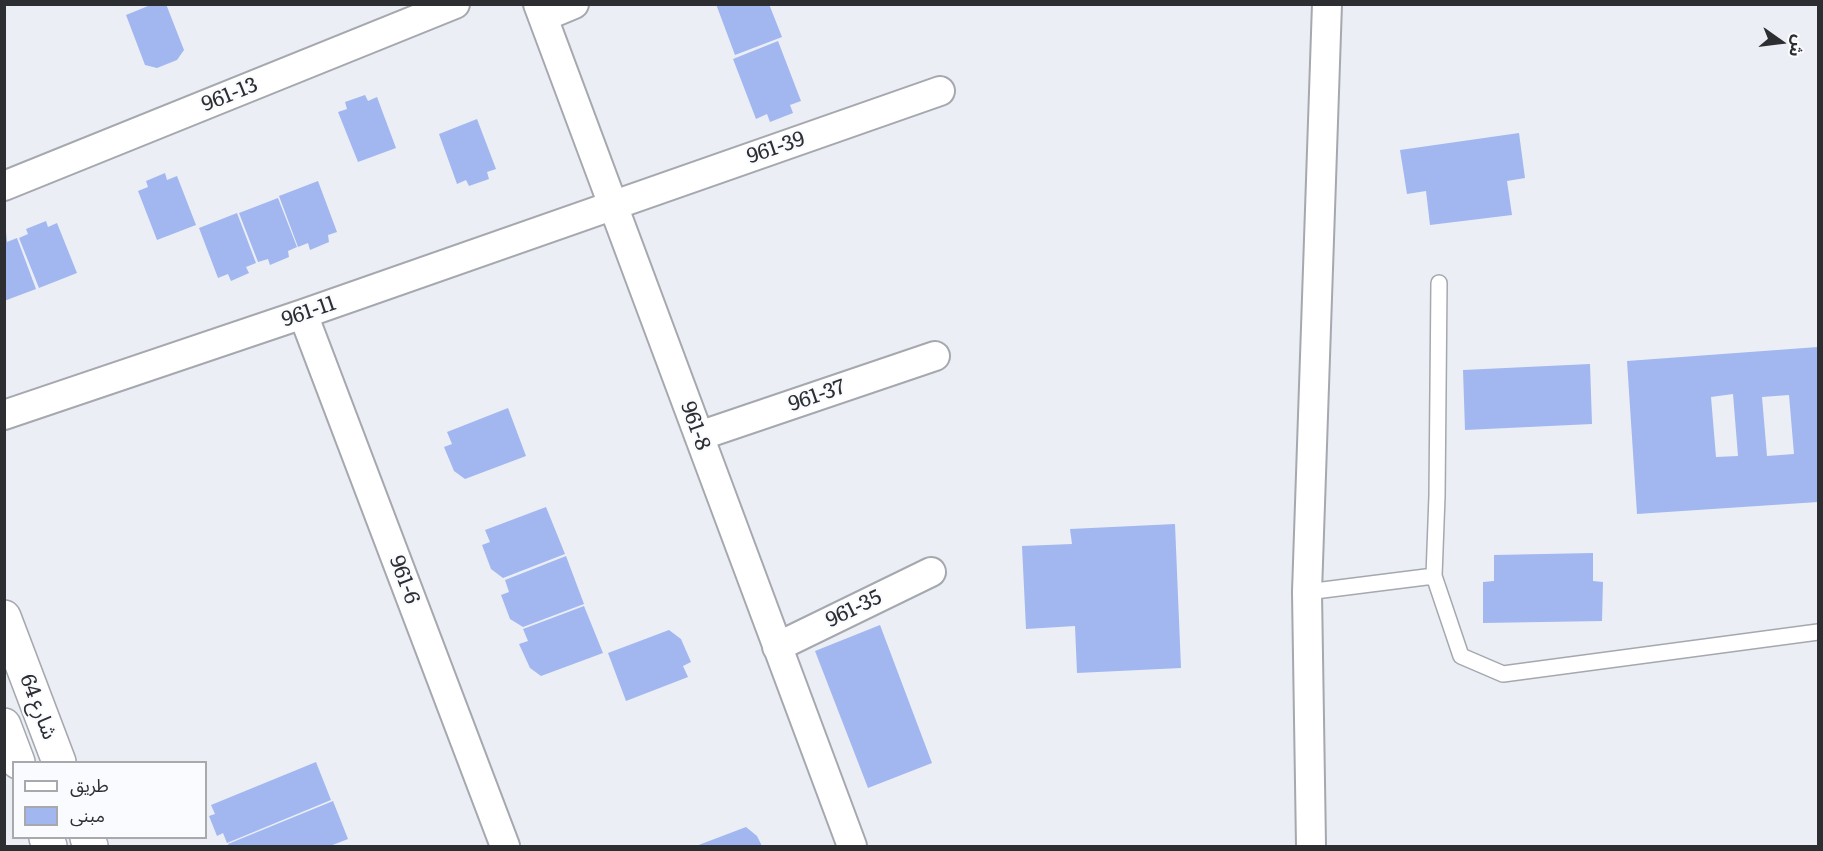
<!DOCTYPE html>
<meta charset="utf-8">
<style>
body{margin:0}
#map{position:relative;width:1823px;height:851px;overflow:hidden;background:#ebeef5;font-family:Literata,"Noto Sans Arabic",serif}
canvas{display:block}
.frame{position:absolute;inset:0;border:6px solid #2d2e31;pointer-events:none}
.legend{position:absolute;left:12px;top:761px;width:195px;height:78px;box-sizing:border-box;background:#fafbfe;border:2px solid #a8a9ac;margin:0;padding:8px 10px;list-style:none;font-size:18px;color:#2d2e31}
.legend li{display:flex;align-items:center;gap:12px;height:30px}
.legend b{width:30px;border:2px solid #a8a9ac}
.north{position:absolute;left:1751px;top:12px;width:60px;height:60px;-webkit-text-stroke:4px #fafbfe;paint-order:stroke;rotate:104deg;font-size:16px;font-weight:700;line-height:24px;text-align:center;color:#2d2e31}
.north::after{content:'';display:block;margin:auto;width:21px;height:27px;background:#2d2e31;clip-path:polygon(50% 0,100% 100%,50% 72%,0 100%)}
</style>
<div id="map">
<canvas width="1823" height="851"></canvas>
<div class="frame"></div>
<ul class="legend">
<li><b style="height:8px;background:#fff"></b>طريق</li>
<li><b style="height:16px;background:#a2b7f0"></b>مبنى</li>
</ul>
<div class="north">ش</div>
</div>
<script>
const ctx = document.querySelector('canvas').getContext('2d');
ctx.lineJoin = 'round';
function fill(path, color) { ctx.fillStyle = color; ctx.fill(path, 'evenodd'); }
function stroke(path, color, width, dash) { ctx.strokeStyle = color; ctx.lineWidth = width; ctx.lineCap = dash ? 'butt' : 'round'; ctx.setLineDash(dash || []); ctx.stroke(path); }
function write(font, color, halo, rows, align = 'center') {
  ctx.font = font + ' Literata,"Noto Sans Arabic",serif'; ctx.lineWidth = 4.5; ctx.setLineDash([]); ctx.textBaseline = 'middle'; ctx.strokeStyle = halo; ctx.fillStyle = color; for (const [text, x, y, turn = 0] of rows) {
    ctx.save(); ctx.translate(x, y); ctx.rotate((+turn || 0) * Math.PI / 180); ctx.textAlign = isNaN(turn) ? turn : align; if (halo) ctx.strokeText(text, 0, 0); ctx.fillText(text, 0, 0); ctx.restore();
  }
}
const building = new Path2D(`
 M153,4H166L184,50L177,60L157,68L145,65L126,15Z
 M716,4H769L782,37L735,55Z
 M778,41L801,101L790,105L793,113L770,122L767,114L756,119L733,59Z
 M365,95L368,101L377,97L396,148L358,162L338,112L347,109L345,102Z
 M477,119L496,169L487,172L489,179L469,186L466,180L457,184L439,134Z
 M1519,133L1525,178L1507,181L1512,215L1430,225L1426,191L1407,194L1400,150Z
 M165,173L167,180L177,176L196,225L157,240L138,191L148,187L146,181Z
 M318,181L337,232L328,235L329,242L310,250L308,243L298,247L279,196Z
 M278,198L297,247L288,251L289,257L270,265L268,259L258,262L239,213Z
 M237,213L256,263L246,267L249,273L231,281L228,274L218,278L199,228Z
 M46,221L48,227L57,223L77,273L39,288L19,238L28,234L26,229Z
 M6,232L7,242L17,238L36,289L4,301Z
 M1818,347V502L1637,514L1627,361ZM1733,394L1738,456L1716,457L1711,397ZM1789,395L1794,454L1767,456L1762,397Z
 M1590,364L1592,424L1465,430L1463,370Z
 M508,408L526,456L465,479L454,471L444,447L452,444L447,432Z
 M546,507L565,554L503,578L491,569L482,545L490,542L485,530Z
 M1175,524L1181,668L1077,673L1075,626L1026,629L1022,546L1072,544L1070,529Z
 M1593,553V581L1603,582L1602,621L1483,623V582L1494,581V555Z
 M566,556L584,604L523,627L510,619L501,595L509,592L505,580Z
 M584,606L603,653L541,676L530,668L519,644L528,641L523,629Z
 M880,625L932,763L868,788L815,651Z
 M669,630L681,639L691,662L683,666L688,677L626,701L608,653Z
 M316,762L331,800L227,843L223,833L217,836L209,816L215,814L211,805Z
 M333,801L348,839L330,846H229L228,844Z
 M746,827L757,836L762,846H696Z`);
const service = new Path2D(`
 M1439,283L1437,496L1434,576L1461,656L1503,674L1818,632
 M1307,592L1434,576`);
const minor = new Path2D(`
 M538,4L852,846
 M543,17L574,4
 M4,186L455,4
 M303,314L505,846
 M4,415L303,314L940,91
 M699,436L935,356
 M777,647L931,572
 M1311,846L1307,592L1327,4`);
const primary = new Path2D(`
 M4,617L59,762
 M4,725L18,762
 M46,838L50,846
 M87,838L91,846`);
const streetNames = [
 ["961-13",230,95,-22],
 ["961-39",776,148,-19],
 ["961-11",309,312,-19],
 ["961-37",817,396,-19],
 ["961-8",695,426,70],
 ["961-6",404,580,69],
 ["961-35",854,609,-26],
 ["شارع 64",38,707,69]
];
fill(building, '#a2b7f0');
stroke(service, '#a5a8ae', 18);
stroke(minor, '#a5a8ae', 32);
stroke(primary, '#a5a8ae', 36);
stroke(service, '#fff', 15);
stroke(minor, '#fff', 28);
stroke(primary, '#fff', 33);
write('21px', '#2d2e31', '#fafbfe', streetNames);
</script>
